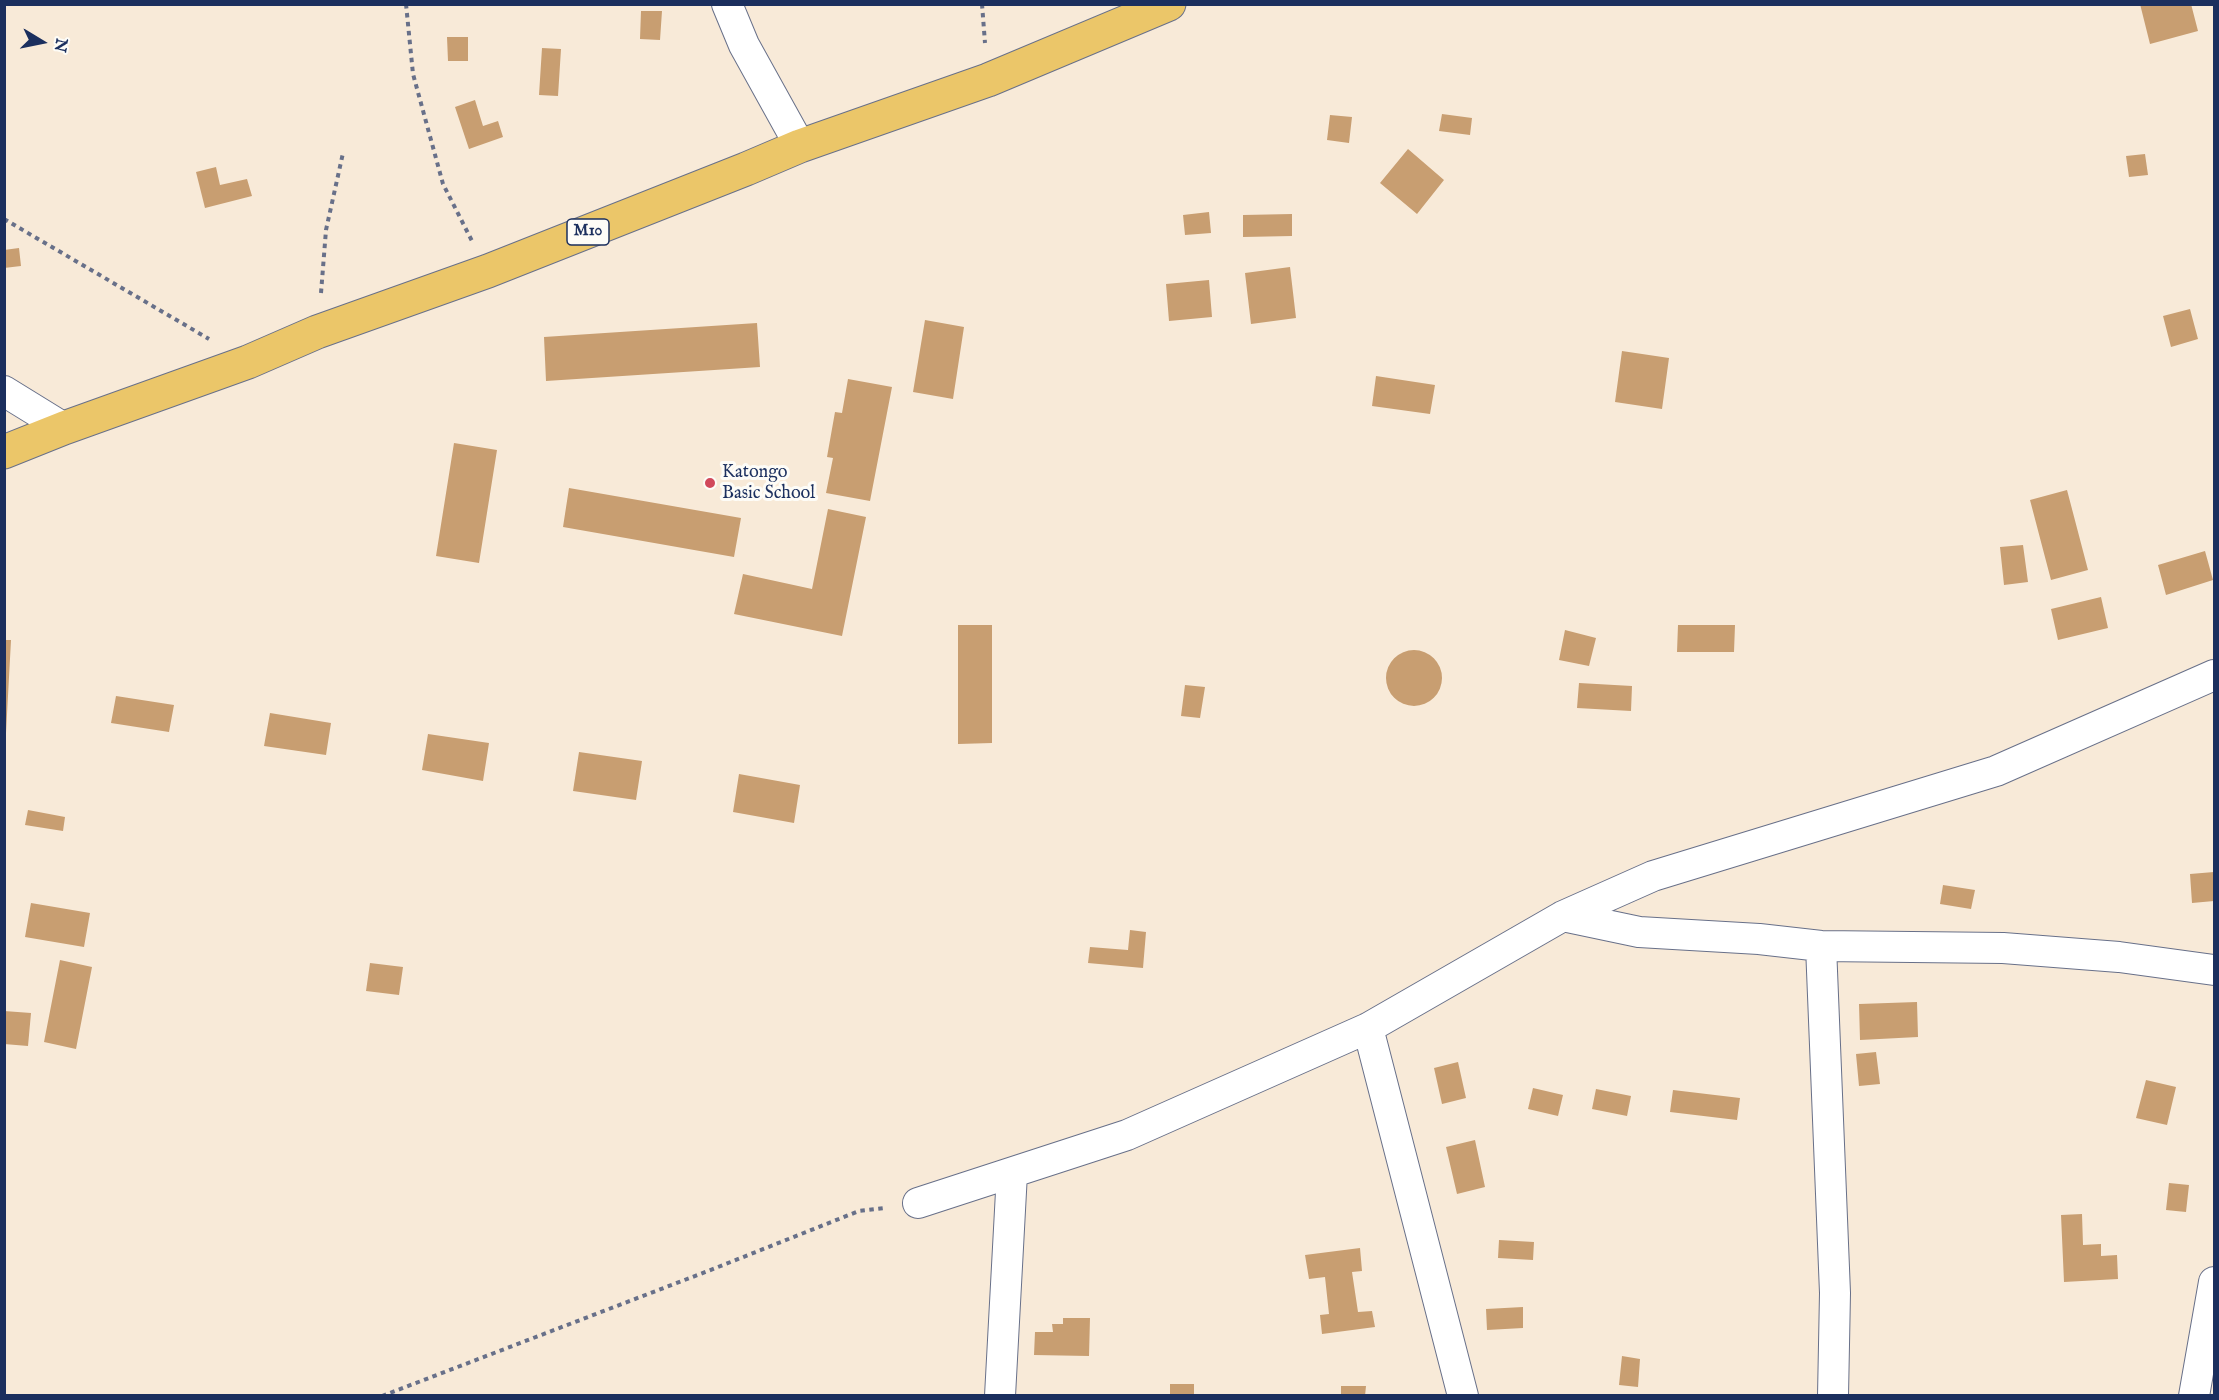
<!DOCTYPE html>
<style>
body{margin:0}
#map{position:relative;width:2219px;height:1400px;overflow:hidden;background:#f8ead8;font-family:"IM FELL English",serif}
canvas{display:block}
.frame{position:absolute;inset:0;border:6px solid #1b2f5e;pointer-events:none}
.north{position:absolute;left:12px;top:12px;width:60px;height:60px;-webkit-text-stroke:4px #fdfcf7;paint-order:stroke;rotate:100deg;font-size:16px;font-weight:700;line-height:24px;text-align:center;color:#1b2f5e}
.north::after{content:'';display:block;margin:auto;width:21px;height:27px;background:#1b2f5e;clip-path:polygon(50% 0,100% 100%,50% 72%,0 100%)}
</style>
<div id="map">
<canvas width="2219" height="1400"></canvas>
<div class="frame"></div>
<div class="north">N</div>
</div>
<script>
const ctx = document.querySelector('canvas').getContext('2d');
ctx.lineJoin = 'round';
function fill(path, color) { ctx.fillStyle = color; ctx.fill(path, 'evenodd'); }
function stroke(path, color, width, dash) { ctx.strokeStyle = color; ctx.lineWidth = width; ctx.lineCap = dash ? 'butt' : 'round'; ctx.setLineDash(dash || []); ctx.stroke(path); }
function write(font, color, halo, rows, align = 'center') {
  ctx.font = font + ' "IM FELL English",serif'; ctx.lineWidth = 6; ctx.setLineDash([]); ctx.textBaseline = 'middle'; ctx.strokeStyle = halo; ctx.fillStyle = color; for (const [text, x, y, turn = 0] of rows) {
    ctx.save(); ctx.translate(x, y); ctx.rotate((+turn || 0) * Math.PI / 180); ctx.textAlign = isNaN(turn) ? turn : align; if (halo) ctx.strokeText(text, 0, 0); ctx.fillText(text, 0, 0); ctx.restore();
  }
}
const building = new Path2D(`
 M2140,4H2191L2198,31L2150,44Z
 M641,11H662L660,40L640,39Z
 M447,37H468V61H448Z
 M542,48L561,49L558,96L539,95Z
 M475,100L483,126L498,121L503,137L469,149L455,107Z
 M1442,114L1472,118L1470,135L1439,131Z
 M1330,115L1352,117L1349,143L1327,140Z
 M1408,149L1444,180L1417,214L1380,183Z
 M2145,154L2148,175L2129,177L2126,156Z
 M216,167L220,185L247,179L252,196L205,208L196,172Z
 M1209,212L1211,233L1185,235L1183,215Z
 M1292,214V236L1243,237V215Z
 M19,248L21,266L4,268V250Z
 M1290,267L1296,318L1251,324L1245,273Z
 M1209,280L1212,317L1169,321L1166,284Z
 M2190,309L2198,339L2171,347L2163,316Z
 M925,320L964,327L953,399L913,392Z
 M757,323L760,367L546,381L544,337Z
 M1622,351L1669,358L1662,409L1615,402Z
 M1376,376L1435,385L1430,414L1372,406Z
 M848,379L892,387L870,501L826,493L833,458L827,457L835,412L842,413Z
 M454,443L497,450L479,563L436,556Z
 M569,488L741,518L734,557L563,527Z
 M2067,490L2088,570L2051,580L2030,500Z
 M828,509L866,517L842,636L734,614L743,574L812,589Z
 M2023,545L2028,582L2004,585L2000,547Z
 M2205,551L2213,580L2166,595L2158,565Z
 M2101,597L2108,628L2058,640L2051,609Z
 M958,625H992V743L958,744Z
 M1678,625H1735L1734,652H1677Z
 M1565,630L1596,638L1589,666L1559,660Z
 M4,640H11L6,733H4Z
 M1386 678a28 28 0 1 1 56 0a28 28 0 1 1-56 0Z
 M1579,683L1632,686L1631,711L1577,708Z
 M1185,685L1205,687L1200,718L1181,716Z
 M116,696L174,705L169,732L111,723Z
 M270,713L331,723L326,755L264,746Z
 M428,734L489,743L483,781L422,770Z
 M579,752L642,761L636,800L573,791Z
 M739,774L800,785L794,823L733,812Z
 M28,810L65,817L63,831L25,825Z
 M2214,872V901L2192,903L2190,874Z
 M1943,885L1975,890L1971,909L1940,904Z
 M31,903L90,913L84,947L25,937Z
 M1130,930L1146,932L1143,968L1088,963L1090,947L1128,950Z
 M60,960L92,967L76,1049L44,1042Z
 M370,963L403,967L399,995L366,991Z
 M1917,1002L1918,1037L1860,1040L1859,1004Z
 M4,1011L31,1013L28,1046L4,1044Z
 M1876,1052L1880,1084L1859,1086L1856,1054Z
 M1458,1062L1466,1098L1442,1104L1434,1068Z
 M2146,1080L2176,1087L2167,1125L2136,1118Z
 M1533,1088L1563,1095L1558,1116L1528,1109Z
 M1596,1089L1631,1096L1627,1116L1592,1109Z
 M1673,1090L1740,1098L1737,1120L1670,1112Z
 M1475,1140L1485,1187L1457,1194L1446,1147Z
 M2169,1183L2189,1185L2186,1212L2166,1210Z
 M2082,1214L2083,1245L2101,1244V1256L2117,1255L2118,1279L2064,1282L2061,1215Z
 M1499,1240L1534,1242L1533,1260L1498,1258Z
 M1360,1248L1362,1271L1352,1272L1358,1312L1372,1311L1375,1327L1322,1334L1320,1315L1329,1314L1325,1277L1309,1279L1305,1255Z
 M1523,1307V1328L1487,1330L1486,1309Z
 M1063,1318H1090L1089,1356L1034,1355L1035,1332H1053L1052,1324H1063Z
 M1622,1356L1640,1359L1638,1387L1619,1385Z
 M1170,1384H1194V1396H1170Z
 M1341,1386H1366L1365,1396H1341Z`);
const path = new Path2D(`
 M406,4L413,74L443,184L472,241
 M982,4L985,43
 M4,219L209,339
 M321,293L326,230L343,153
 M382,1396L708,1271L859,1211L885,1208`);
const minor = new Path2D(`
 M727,4L744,45L800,146
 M4,391L64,428
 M1563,916L1639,932L1759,939L1821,946L2003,948L2119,957L2214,970
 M1821,946L1835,1293L1833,1396
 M1368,1028L1463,1396
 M918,1203L1127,1135L1368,1028L1563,916L1653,876L1996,771L2214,675
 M1000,1396L1012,1173
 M2194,1396L2214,1282`);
const primary = new Path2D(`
 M4,452L64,428L248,362L317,332L488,271L746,169L800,146L988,80L1169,4`);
const markers = [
 [710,483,6,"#d1495b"]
];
const shields = [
 [588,232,42]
];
const shieldNames = [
 ["M10",588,232]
];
const poiNames = [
 ["Katongo",722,473],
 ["Basic School",722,494]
];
fill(building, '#c89e71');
stroke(minor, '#687089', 32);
stroke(primary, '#687089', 35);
stroke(path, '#687089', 4, [4.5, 4.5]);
stroke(minor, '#fff', 30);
stroke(primary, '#ebc669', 33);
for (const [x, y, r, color] of markers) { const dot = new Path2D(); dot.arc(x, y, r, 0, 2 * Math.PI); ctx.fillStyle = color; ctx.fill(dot); stroke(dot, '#fdfcf7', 2); }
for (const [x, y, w] of shields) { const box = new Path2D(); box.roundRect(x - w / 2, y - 13, w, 26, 4.5); ctx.fillStyle = '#fdfcf7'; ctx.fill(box); stroke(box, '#1b2f5e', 1.5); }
write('bold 16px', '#1b2f5e', null, shieldNames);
write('18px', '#1b2f5e', '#fdfcf7', poiNames, 'left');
</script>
